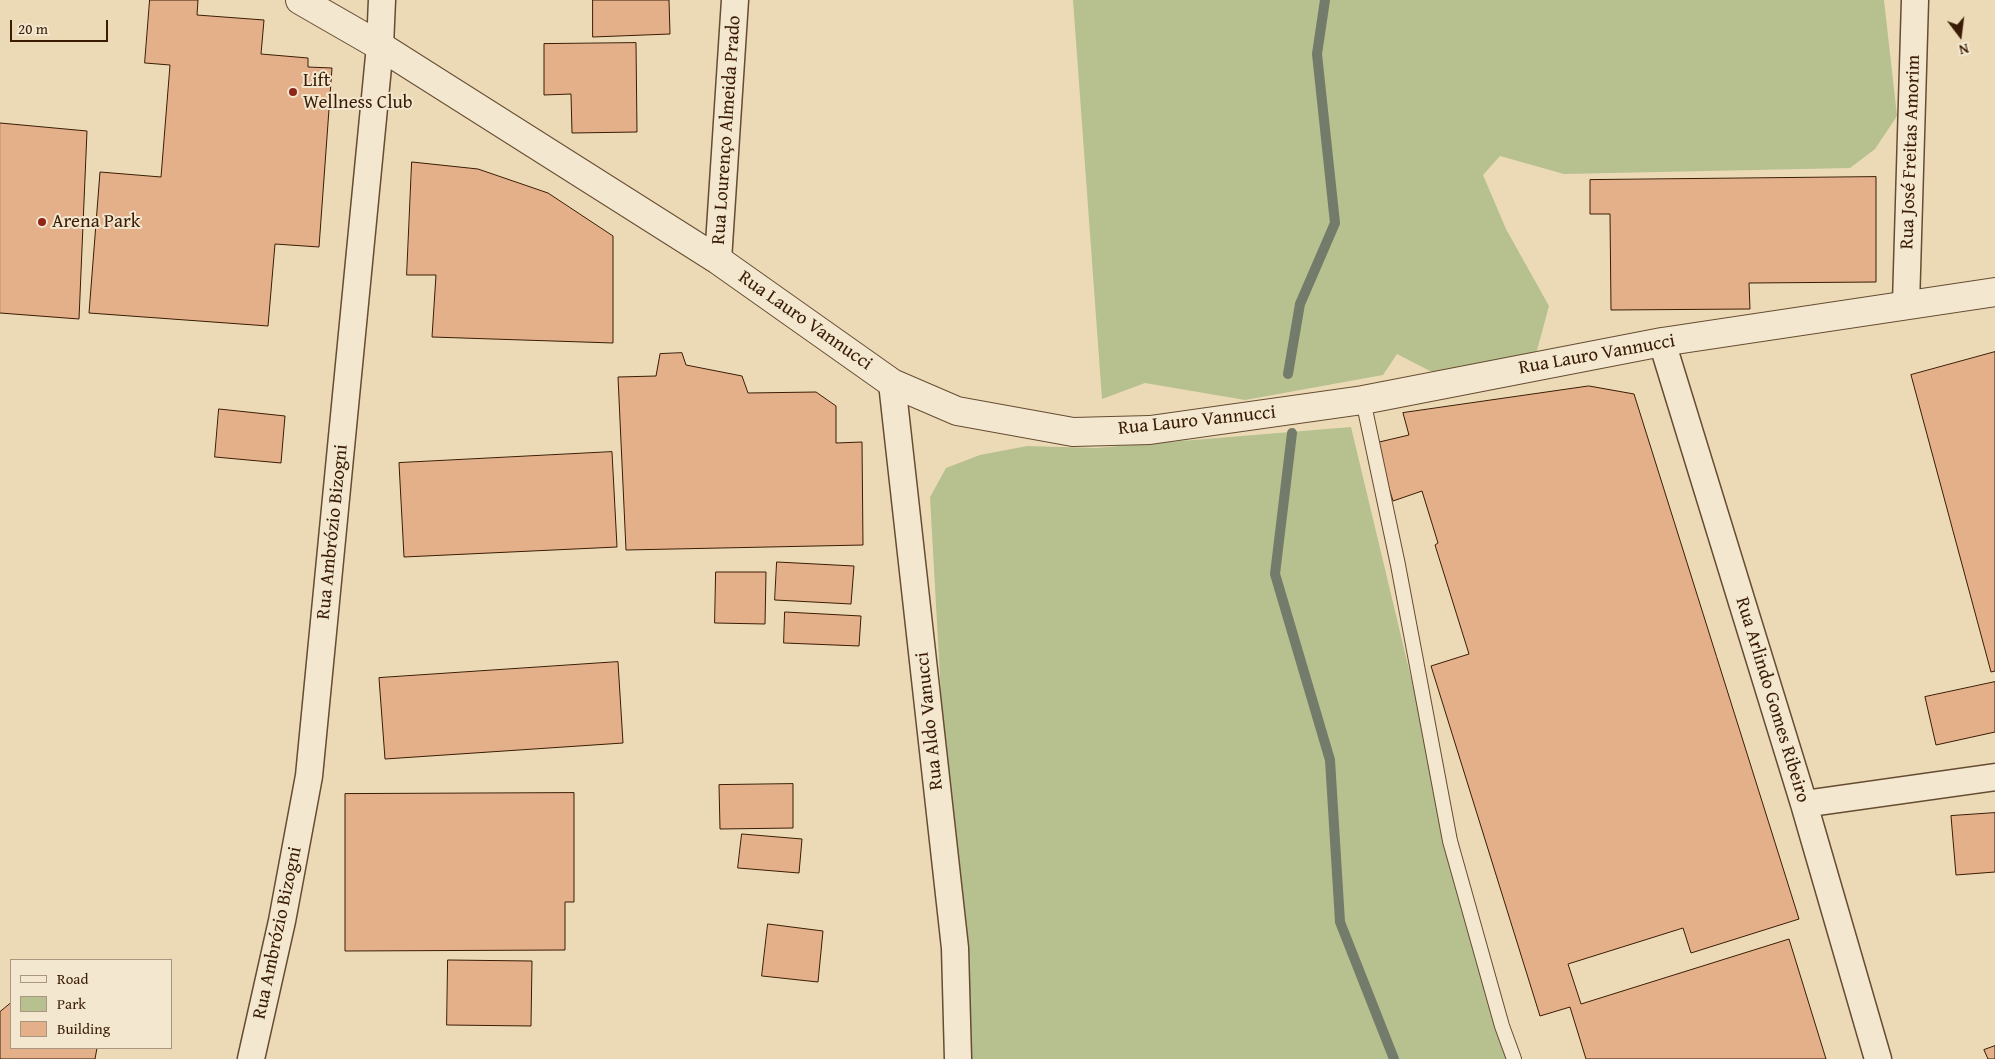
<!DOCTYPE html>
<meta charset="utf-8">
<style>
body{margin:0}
#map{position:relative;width:1995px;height:1059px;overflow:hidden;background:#ecdab7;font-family:"Gentium Book Plus",serif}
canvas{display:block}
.legend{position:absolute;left:10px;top:959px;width:162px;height:90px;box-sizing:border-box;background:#f3e7d0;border:1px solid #a9967e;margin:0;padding:6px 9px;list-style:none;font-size:15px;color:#3a1c04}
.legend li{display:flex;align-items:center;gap:10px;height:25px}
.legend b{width:25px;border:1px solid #a9967e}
.north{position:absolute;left:1935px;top:10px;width:50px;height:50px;-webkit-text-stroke:4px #f3e7d0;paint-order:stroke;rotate:165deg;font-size:14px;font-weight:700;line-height:20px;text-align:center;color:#3a1c04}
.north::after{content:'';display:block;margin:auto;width:18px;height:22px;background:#3a1c04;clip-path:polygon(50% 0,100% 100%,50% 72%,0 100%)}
.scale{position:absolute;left:10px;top:20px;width:98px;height:22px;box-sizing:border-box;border:2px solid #3a1c04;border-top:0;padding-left:6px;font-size:15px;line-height:18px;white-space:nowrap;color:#3a1c04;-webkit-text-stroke:4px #f3e7d0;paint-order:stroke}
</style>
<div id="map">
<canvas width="1995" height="1059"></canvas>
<ul class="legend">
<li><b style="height:6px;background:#f3e7d0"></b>Road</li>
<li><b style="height:14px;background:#b7c08f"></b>Park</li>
<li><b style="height:14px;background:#e4b08a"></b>Building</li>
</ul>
<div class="north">N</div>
<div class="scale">20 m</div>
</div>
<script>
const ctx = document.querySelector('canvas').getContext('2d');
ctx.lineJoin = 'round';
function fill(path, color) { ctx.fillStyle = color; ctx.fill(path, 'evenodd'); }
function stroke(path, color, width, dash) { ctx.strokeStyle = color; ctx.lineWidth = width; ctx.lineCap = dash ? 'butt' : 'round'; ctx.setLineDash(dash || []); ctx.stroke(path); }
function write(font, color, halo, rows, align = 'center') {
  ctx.font = font + ' "Gentium Book Plus",serif'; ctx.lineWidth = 4; ctx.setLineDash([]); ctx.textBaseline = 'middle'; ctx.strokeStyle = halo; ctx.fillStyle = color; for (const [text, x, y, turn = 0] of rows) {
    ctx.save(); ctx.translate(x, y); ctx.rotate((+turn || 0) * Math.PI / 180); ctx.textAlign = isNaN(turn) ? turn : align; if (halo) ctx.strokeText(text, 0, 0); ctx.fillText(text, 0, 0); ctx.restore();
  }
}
const green = new Path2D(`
 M1073,0H1884L1897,116L1875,149L1850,168L1564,174L1500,156L1483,175L1506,229L1549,306L1536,354L1506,376L1430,371L1397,354L1383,375L1245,400L1145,383L1102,399Z
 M1351,427L1450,841L1518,1059H958L955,948L930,497L946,468L980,455L1027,446L1096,448Z`);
const stream = new Path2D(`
 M1288,374L1300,304L1335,223L1317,54L1325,0
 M1292,433L1275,574L1330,760L1340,922L1394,1059`);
const building = new Path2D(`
 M150,0H198L197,15L264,20L261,54L308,58V67L332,68L319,247L275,244L268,326L89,313L100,172L161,177L170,65L145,63Z
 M593,0H669L670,34L593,37Z
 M636,43L637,132L572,133L571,94L544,95V44Z
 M0,123L87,131L79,319L0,313Z
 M412,162L478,169L548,193L613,236V343L432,337L436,275H407Z
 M1876,177V282L1749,283L1750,309L1611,310L1610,214H1590V180Z
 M1995,352V671L1991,672L1911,375Z
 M682,353L686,365L742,376L748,393L816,392L836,406V443L862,442L863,545L626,550L618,377L656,376L660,354Z
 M1589,386L1634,394L1799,919L1691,953L1683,928L1568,964L1581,1004L1789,939L1826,1059H1586L1570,1007L1540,1016L1431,666L1469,654L1435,545L1438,543L1422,491L1393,501L1375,443L1409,435L1403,413Z
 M219,409L285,416L281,463L215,457Z
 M612,452L617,547L404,557L399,463Z
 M777,562L854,566L851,604L775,600Z
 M716,572H766L765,624L715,623Z
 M785,612L861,616L859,646L784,643Z
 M618,662L623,743L385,759L379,678Z
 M1995,682V732L1936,745L1925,697Z
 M793,784V828L720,829L719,785Z
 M574,793V902H565V950L345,951V794Z
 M1995,813V872L1956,875L1951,816Z
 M742,834L802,839L799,873L738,868Z
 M768,924L823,931L818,982L762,976Z
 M448,960L532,961L531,1026L447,1025Z
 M11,1003V1048H97L95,1059H0V1012Z
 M1995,1046V1059H1988L1984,1050Z`);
const service = new Path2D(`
 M1363,400L1398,565L1450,841L1502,1026L1514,1059`);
const minor = new Path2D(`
 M718,260L735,0
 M1906,304L1915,0
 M1662,342L1804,804L1878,1059
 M892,383L955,948L958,1059
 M1804,804L1995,777
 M251,1059L282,921L309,776L380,46L382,0`);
const tertiary = new Path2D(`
 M300,0L380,46L718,260L892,383L957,411L1073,432L1150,430L1363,400L1662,342L1995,292`);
const markers = [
 [293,92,5,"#8f2418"],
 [42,222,5,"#8f2418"]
];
const poiNames = [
 ["Lift",303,81],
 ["Wellness Club",303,103],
 ["Arena Park",52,222]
];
const streetNames = [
 ["Rua Lourenço Almeida Prado",727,130,-86],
 ["Rua José Freitas Amorim",1911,152,-88],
 ["Rua Lauro Vannucci",805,321,35],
 ["Rua Lauro Vannucci",1597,355,-10],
 ["Rua Lauro Vannucci",1197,421,-6],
 ["Rua Ambrózio Bizogni",333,532,-84],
 ["Rua Arlindo Gomes Ribeiro",1772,700,73],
 ["Rua Aldo Vanucci",930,721,-96],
 ["Rua Ambrózio Bizogni",278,933,-78]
];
fill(green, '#b7c08f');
stroke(stream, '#737b6b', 10);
fill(building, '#e4b08a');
stroke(building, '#3a1c04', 1);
stroke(service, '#664c31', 16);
stroke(minor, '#664c31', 29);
stroke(tertiary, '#664c31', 30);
stroke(service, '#f3e7d0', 14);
stroke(minor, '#f3e7d0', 26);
stroke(tertiary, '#f3e7d0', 28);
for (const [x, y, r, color] of markers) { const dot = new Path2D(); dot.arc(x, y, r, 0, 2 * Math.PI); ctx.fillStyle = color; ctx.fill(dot); stroke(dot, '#f3e7d0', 2); }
write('19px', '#3a1c04', '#f3e7d0', poiNames, 'left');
write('19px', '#3a1c04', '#f3e7d0', streetNames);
</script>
